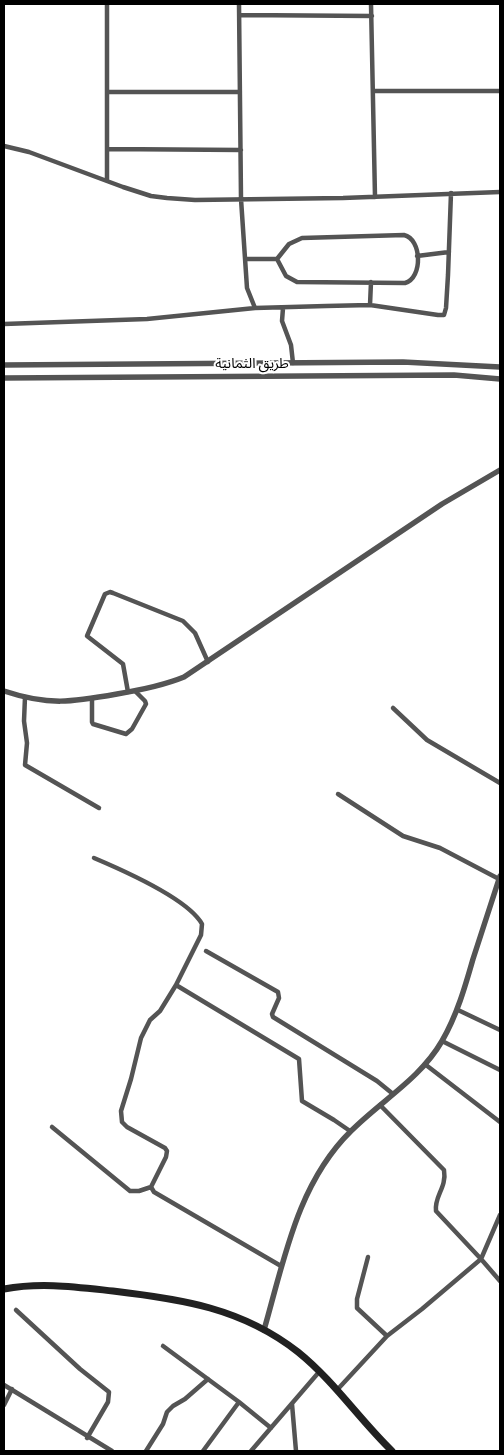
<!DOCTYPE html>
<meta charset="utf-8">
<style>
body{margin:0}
#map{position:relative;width:504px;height:1455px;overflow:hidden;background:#fff;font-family:Signika,sans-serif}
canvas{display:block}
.frame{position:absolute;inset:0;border:5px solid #000;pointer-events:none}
</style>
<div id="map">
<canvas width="504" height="1455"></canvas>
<div class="frame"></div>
</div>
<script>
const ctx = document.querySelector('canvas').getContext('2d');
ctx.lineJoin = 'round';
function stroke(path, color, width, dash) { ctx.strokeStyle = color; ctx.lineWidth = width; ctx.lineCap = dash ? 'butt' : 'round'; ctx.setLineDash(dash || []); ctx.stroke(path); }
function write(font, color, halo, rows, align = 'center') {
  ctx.font = font + ' Signika,"Noto Sans Arabic",sans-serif'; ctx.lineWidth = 4; ctx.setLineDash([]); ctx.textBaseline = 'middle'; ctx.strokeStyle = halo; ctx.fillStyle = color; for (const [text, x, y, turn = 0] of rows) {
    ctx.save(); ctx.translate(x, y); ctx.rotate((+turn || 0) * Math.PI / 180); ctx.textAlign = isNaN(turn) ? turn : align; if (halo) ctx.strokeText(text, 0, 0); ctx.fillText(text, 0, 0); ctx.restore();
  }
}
const minor = new Path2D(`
 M239,4L241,199L247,288L255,308
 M371,4L375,197
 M240,15L372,16
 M373,91H500
 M107,92H240
 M4,146L29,152L123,187L151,196L167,198L195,200L343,198L500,192
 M107,149L241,150
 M107,181V4
 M404,235C422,239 423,278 405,283L297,282L286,276L277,259L289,244L302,238Z
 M417,256L449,252
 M245,259H277
 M370,305L371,282
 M283,308L282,321L291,345L293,363
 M4,324L147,319L255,308L326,306L370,305L438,315H444L446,308L448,275L451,193
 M128,692L123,664L87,636L105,594L110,592L113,593L183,621L195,633L208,662
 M25,697L24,721L27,743L25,765L99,808
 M92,699V722L93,724L126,734L132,729L146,704L145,701L135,691
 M393,708L427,740L500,783
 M338,794L403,836L440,848L499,879
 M94,858C120,869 188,899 202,924L201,935L176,985L160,1011L150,1020L141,1038L131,1079L121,1111L122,1122L127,1127L165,1148L167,1151L166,1157L151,1187L154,1192L281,1266
 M206,951L278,992L279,998L272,1014L273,1017L377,1081L393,1094
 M176,985L299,1059L302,1101L334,1120L350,1131
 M458,1010L500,1030
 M442,1041L500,1070
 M426,1065L500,1122
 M380,1105L444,1170C447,1188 434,1196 436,1211L481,1259L500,1215
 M52,1127L130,1191H139L151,1187
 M368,1257L357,1299V1308L387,1336
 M16,1310L80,1369L109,1392L108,1402L87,1438
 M163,1346L239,1402L271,1428
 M4,1385L112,1451
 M337,1390L387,1336L422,1309L481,1259L500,1281
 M292,1404L296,1451
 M4,1405L12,1389
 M146,1451L163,1424L167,1412L173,1406L185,1399L208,1379
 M203,1451L239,1402
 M251,1451L319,1372`);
const tertiary = new Path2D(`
 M4,365L403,362L500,367
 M4,378L454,375L500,379
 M4,691C49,706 72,702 117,694C141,690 162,686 184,677L442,504L500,470
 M264,1330C284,1261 297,1184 351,1131C382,1100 420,1079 442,1041C457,1015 465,987 473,959C482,932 491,904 500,876`);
const secondary = new Path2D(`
 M4,1289C41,1282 76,1287 113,1291C181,1299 242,1308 298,1352C334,1381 359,1419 392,1451`);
const streetNames = [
 ["طريق الثمانية",252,364]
];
stroke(minor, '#545454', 4.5);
stroke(tertiary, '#545454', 5.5);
stroke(secondary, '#212121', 7);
write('14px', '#000', '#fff', streetNames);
</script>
